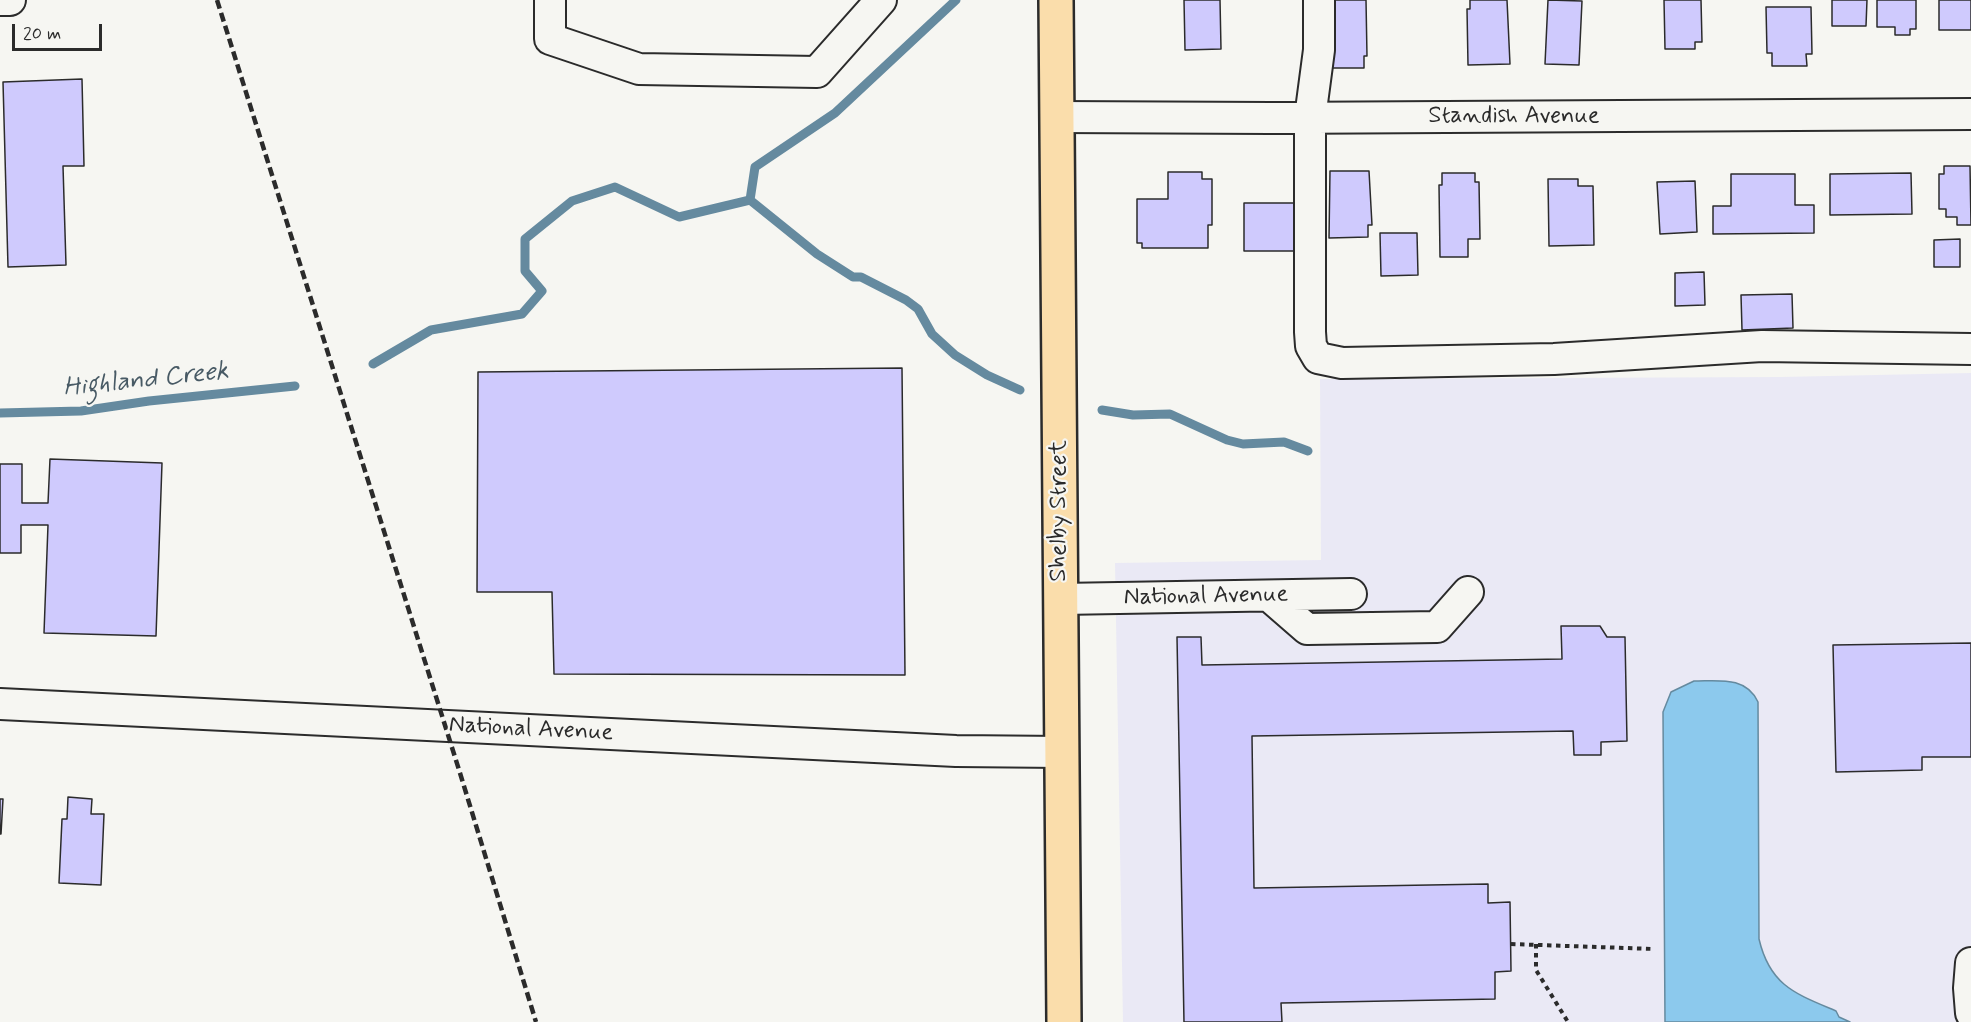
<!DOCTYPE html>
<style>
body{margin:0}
#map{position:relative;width:1971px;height:1022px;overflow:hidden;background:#f6f6f2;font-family:Mynerve,sans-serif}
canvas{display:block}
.scale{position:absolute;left:12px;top:24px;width:90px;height:27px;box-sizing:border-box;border:3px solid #2b2b2b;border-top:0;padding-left:8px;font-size:18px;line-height:21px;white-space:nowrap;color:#2b2b2b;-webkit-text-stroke:4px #f6f6f2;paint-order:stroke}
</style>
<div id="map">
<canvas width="1971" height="1022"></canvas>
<div class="scale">20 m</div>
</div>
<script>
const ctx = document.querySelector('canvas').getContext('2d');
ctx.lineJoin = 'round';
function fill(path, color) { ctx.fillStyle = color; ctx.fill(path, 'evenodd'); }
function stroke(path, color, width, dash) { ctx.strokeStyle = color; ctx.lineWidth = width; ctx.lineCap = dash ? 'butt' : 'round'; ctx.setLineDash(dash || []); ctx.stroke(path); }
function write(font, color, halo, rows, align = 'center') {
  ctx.font = font + ' Mynerve,sans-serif'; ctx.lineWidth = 4.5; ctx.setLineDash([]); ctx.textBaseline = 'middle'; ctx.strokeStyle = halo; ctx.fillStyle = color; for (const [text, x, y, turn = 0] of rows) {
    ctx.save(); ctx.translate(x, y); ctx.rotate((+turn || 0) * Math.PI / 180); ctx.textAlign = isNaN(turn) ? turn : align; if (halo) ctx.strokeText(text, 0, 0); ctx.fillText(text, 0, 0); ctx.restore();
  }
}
const built = new Path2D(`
 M1971,373V1022H1123L1115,563L1321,560L1320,379L1781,377Z`);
const water = new Path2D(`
 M1694,681C1719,681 1746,676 1758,702L1759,939C1770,986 1796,994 1836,1011L1839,1017L1850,1022H1665L1663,712L1671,692Z`);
const stream = new Path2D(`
 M750,200L817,254L853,277H861L906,300L918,309L932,334L955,355L987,375L1020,390
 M750,200L755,167L835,113L956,0
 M373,364L431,330L522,314L542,291L525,271V239L572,201L615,187L679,217L750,200
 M1102,410L1133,415L1170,414L1227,440L1243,444L1284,442L1308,451
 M0,413L81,411L149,401L295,386`);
const building = new Path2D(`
 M1184,0H1220L1221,49L1185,50Z
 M1325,0H1366L1367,56H1364V68H1329Z
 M1470,0H1507L1510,64L1468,65L1467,9H1470Z
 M1548,0L1582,1L1579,65L1545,64Z
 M1664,0H1701L1702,42H1695V49H1665Z
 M1832,0H1867L1866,26H1832Z
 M1877,0H1916V29H1910V35H1895V27H1877Z
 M1939,0H1971V30H1939Z
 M1766,7H1811L1812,54H1806L1807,66H1772V53H1767Z
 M82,79L84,166H63L66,265L8,267L3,82Z
 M1944,166H1970L1971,225H1957V217H1946V209H1939V174H1944Z
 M1330,171H1369L1372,225H1368V237L1329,238Z
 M1168,172H1202V179H1212V225H1208V248H1142V243H1137V199H1168Z
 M1442,173H1475V182H1479L1480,239H1468V257H1440L1439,185H1442Z
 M1911,173L1912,214L1830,215V174Z
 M1731,174H1795V205H1814V233L1713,234V206H1731Z
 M1548,179H1578V186H1593L1594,245L1549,246Z
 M1695,181L1697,232L1660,234L1657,182Z
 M1244,203H1296V251H1244Z
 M1380,233H1417L1418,275L1381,276Z
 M1960,239V267H1934V240Z
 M1704,272L1705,305L1675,306V273Z
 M1792,294L1793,328L1742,330L1741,295Z
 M902,368L905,675L554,674L552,592H477L478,372Z
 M50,459L162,463L156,636L44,633L48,525H21V553H0V464H22V503H48Z
 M1561,626H1600L1607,637H1625L1627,741L1601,742V755H1574L1573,731L1252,736L1254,888L1488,884V903L1510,902L1511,971L1495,972V999L1281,1003L1282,1022H1184L1177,637H1201L1202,665L1562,659Z
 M1971,643V757H1922V770L1836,772L1833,645Z
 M68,797L92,799L91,814H104L101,885L59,883L62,819H67Z
 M0,799H3L1,834H0Z`);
const path = new Path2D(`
 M1511,944L1654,949
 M1536,944V970L1568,1022`);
const minor = new Path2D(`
 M0,0H10
 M550,0V39L639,69L817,72L881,0
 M1319,0V50L1310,118V332L1311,346L1318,358L1342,363L1554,359L1762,346L1971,349
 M1057,117L1271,118L1971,114
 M1269,596L1307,629L1437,627L1468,592
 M1061,599L1351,594
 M0,704L956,751L1062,752
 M1971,963L1969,988L1971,1013`);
const major = new Path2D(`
 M1056,0L1064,1022`);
const rail = new Path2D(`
 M217,0L460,773L536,1022`);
const streetNames = [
 ["Standish Avenue",1514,117],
 ["Shelby Street",1060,511,-90],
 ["National Avenue",1206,597,-1],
 ["National Avenue",531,730,3]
];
const waterNames = [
 ["Highland Creek",146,381,-6]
];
fill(built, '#eae9f5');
fill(water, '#8cc9ed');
stroke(water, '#658a9f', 1.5);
stroke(stream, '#658a9f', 9);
fill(building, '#cfcafd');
stroke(building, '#2b2b2b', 1.5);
stroke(minor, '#2b2b2b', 34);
stroke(major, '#2b2b2b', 38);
stroke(path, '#2b2b2b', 4, [4.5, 4.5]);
stroke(minor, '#f6f6f2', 30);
stroke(major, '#faddab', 33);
stroke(rail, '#2b2b2b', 4.5, [9, 4.5]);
write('24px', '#2b2b2b', '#f6f6f2', streetNames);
write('italic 26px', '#485a65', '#f6f6f2', waterNames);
</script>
